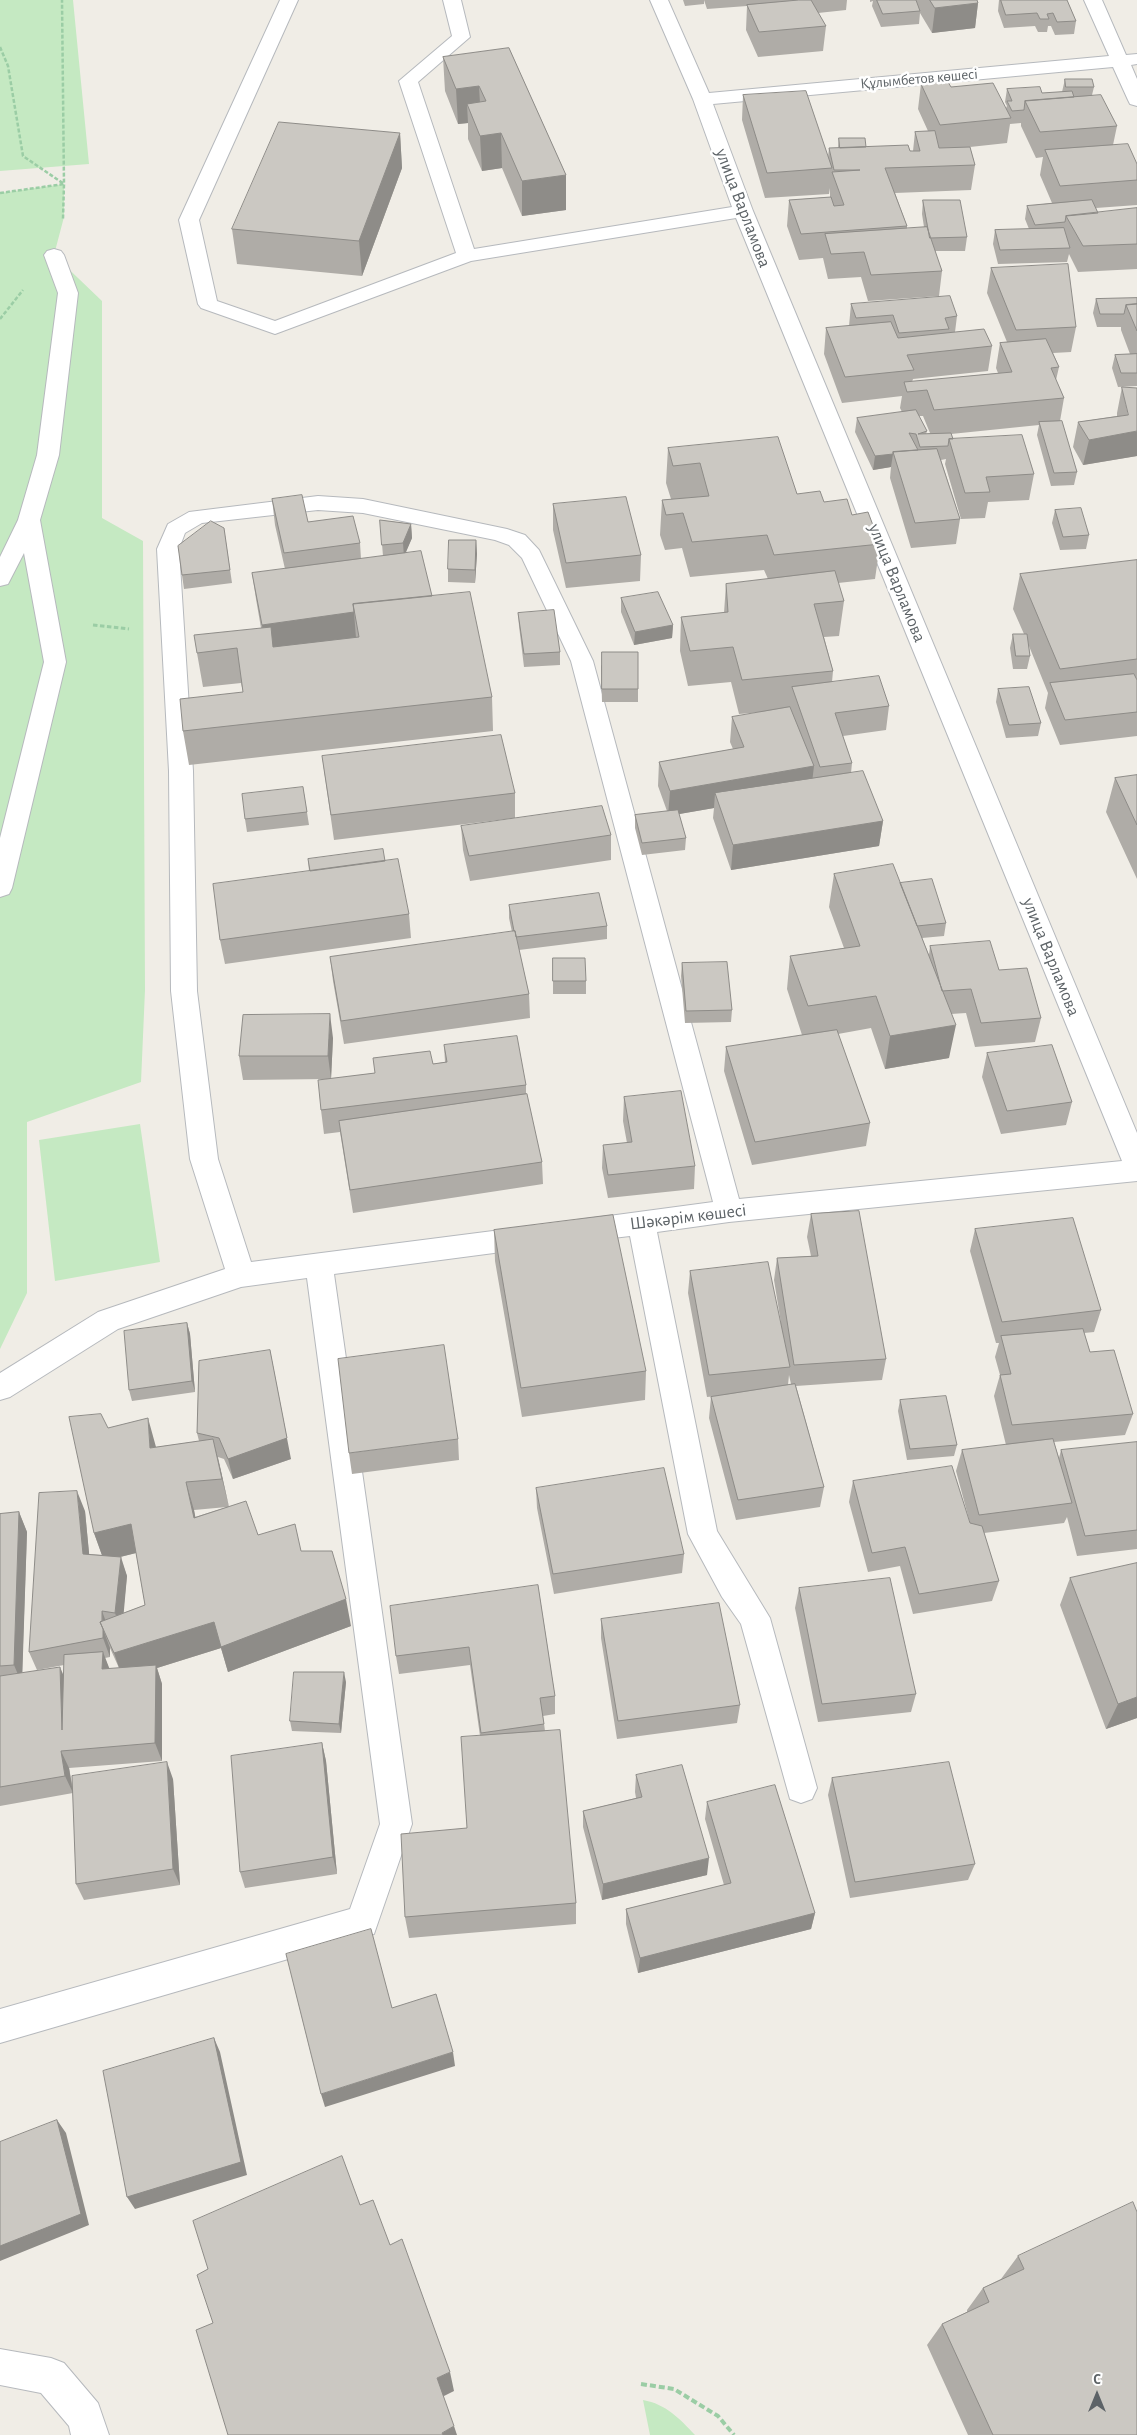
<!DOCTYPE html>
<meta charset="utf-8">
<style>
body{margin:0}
#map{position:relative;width:1137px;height:2435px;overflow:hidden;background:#f0ede6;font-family:"Alegreya Sans",sans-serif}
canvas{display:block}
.north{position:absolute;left:1072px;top:2370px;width:50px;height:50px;-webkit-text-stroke:4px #fff;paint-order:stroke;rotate:0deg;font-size:14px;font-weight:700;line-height:20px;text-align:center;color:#5d6367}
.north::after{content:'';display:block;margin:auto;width:18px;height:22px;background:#5d6367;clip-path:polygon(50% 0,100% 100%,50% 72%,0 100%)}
</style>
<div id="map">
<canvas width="1137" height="2435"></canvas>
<div class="north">С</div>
</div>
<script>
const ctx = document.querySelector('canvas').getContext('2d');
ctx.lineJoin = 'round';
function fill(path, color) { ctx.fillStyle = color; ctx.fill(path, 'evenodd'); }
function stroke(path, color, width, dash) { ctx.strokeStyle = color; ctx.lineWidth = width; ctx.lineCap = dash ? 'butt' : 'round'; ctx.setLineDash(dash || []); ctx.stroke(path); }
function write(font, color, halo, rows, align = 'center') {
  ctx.font = font + ' "Alegreya Sans",sans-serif'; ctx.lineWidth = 5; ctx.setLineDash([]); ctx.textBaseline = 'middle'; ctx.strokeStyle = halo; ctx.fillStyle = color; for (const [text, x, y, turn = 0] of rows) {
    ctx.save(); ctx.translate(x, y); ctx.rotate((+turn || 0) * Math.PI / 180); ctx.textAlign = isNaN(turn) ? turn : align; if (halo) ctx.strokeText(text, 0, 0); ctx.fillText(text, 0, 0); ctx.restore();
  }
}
const green = new Path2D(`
 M0,0H73L89,164L0,171Z
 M64,184V217L54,255L102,301V518L143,541L145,990L141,1082L27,1122V1293L0,1349V193Z
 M140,1124L160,1262L55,1281L39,1140Z
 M643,2400C666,2404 680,2419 695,2435H650Z`);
const pathFar2 = new Path2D(`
 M0,47L8,66L23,156L64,184L63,219
 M0,193L64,184L62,0
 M0,319L23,290`);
const pathFar1 = new Path2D(`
 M93,625L129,629`);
const path = new Path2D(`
 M641,2384L674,2389L718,2416L734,2435`);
const minor = new Path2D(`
 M280,0H298L199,220L217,301L275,321L456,253L399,81L452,36L443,0H461L470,37L418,82L474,249L732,207L693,99L650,0H668L709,93L1109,56L1084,0H1102L1126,55L1137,54V64L1131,65L1137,79V106L1130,104L1128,100L1113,67L713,104L753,211L1137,1133V1181L729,1222L657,1232L717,1531L770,1618L817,1788L812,1799L801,1803L790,1799L741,1624L722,1597L688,1534L630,1236L579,1242L569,1239L565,1231L569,1223L579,1220L713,1202L571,661L522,558L509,545L495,540L363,513L318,510L202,523L185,533L179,549L193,771L197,991L218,1159L251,1262L532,1226L542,1229L546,1237L542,1245L532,1248L334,1274L412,1824L374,1934L0,2043V2009L350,1909L380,1824L307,1278L241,1287L118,1329L10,1397L0,1400V1373L98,1312L225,1269L190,1159L171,991L169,771L157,549L168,524L189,512L318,496L363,499L507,529L525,535L539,550L593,661L739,1199L1122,1161L736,218L471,261L275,334L201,308L198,304L179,220Z
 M54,249L61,251L64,255L78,293L59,455L40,520L66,662L12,888L9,894L0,897V838L44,662L24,553L8,584L0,586V557L18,520L37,455L58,293L44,255L47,251Z
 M0,2349L51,2358L64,2363L98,2403L109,2435H71L69,2426L41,2393L0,2385Z`);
const wall = new Path2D(`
 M683,0H704V4L685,6Z
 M704,0H847L846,10L818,13L826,26L823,51L758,57L746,30L747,6L707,9Z
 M870,0H977L978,3L975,28L932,33L920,13L919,24L881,27L872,6L873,1L870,2Z
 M999,0H1067L1076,21L1074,34L1055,35L1051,26H1048L1047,32H1038L1035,26L1004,28L998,11Z
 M509,48L566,175V210L522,216L502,168L482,171L468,139V123L458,124L445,91L443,57Z
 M1065,79L1094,87L1092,95L1117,126L1113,145L1137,164V205L1096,208L1098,213L1137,208V269L1078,272L1069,254L1067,262L998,264L993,244L995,230L1029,229L1025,219L1027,206L1052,203L1040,175L1043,157L1036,158L1021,126V123L1010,124L1007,143L970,147L975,165L971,190L895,193L907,226V229L924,227L922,214L923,200L967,237L965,251H935L942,271L939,296L868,301L861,277L828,279L823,258L799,260L787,226L789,200L830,197V188L829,194L765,198L742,120L743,95L828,157L829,148H838L839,138L866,147L913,151L915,132L928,131L918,109L921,84L951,87L1006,108L1007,106L1005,102L1007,89L1042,93L1062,92Z
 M400,133L402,168L362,276L237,264L232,229Z
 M991,268L1076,327L1071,352L1053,353L1059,367L1056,380L1064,398L1060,421L1077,472L1074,485L1051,486L1037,435L1039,425L951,434L953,439L1034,474L1029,500L988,502L985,518L961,519L945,464L946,459L941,460L960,519L956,544L911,548L890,478L891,467L873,470L855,432L857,418L902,412L900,408L902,396L842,403L824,354L826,328L849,326L851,304L957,316L955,332L992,346L988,371L913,379L912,382L998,373L996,368L1000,343L1007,342L987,293ZM919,416H923L930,433L926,434L927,431Z
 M1137,298V386L1118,387L1112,368L1115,355L1130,354L1121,330V327H1097L1093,313L1096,299Z
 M1122,387L1137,456L1083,465L1073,447L1078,422L1117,416V413Z
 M668,448L797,494L824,502L852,515L880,544L875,579L838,583L844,601L839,636L824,637L833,671L832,682L889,706L886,730L843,736L852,763L851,773L883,821L879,846L731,870L713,818L714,808L679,814L686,838L685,850L642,855L635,828V815L667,811L658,786L659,762L733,749L730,742L732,717L763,712L739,714L731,682L688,686L680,651L681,617L724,613L726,584L768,579L764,570L690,577L682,548L665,550L660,535L662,500L671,499L666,483Z
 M272,499L308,522L360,543L361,559L383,556L380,520L411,524L412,538L405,553L432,596L492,697L493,731L189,765L183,731L243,692L241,683L203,687L197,653L261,628L256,599L252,573L285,569L275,525Z
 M553,504L641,555L640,581L566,588L553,530Z
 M1055,510L1089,535L1086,549L1060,550L1052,523Z
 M224,528L232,583L184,589L182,575Z
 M476,540L477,554L475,583L448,582V569Z
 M1137,560V736L1060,745L1045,708L1048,693L1029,646L1030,656L1027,669H1013L1010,648L1013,634H1024L1013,609L1020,574Z
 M621,598L673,625L672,638L634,645L621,612Z
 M518,613L560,652V665L524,667L519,626Z
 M601,665L638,689V702H602Z
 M998,689L1041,723L1038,736L1006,738L996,702Z
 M322,756L515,793V818L334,840Z
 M1137,775V879L1106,812L1115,778Z
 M303,787L309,825L247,832L245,819Z
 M461,826L611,835V860L470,881L463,850Z
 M308,859L385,861L409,914L411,938L225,964L220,940L309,871Z
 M834,874L900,883L946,923L944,936L922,938L929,955L930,946L999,970L1041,1018L1035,1042L975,1047L966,1013L951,1014L949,1058L885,1069L871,1028L838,1034L870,1123L866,1146L752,1165L724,1071L726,1047L802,1035L787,989L790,956L844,948L829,907Z
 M509,905L607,926V939L519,950L529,994L530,1018L344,1044L333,981L330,957L512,932L509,918Z
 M553,958L586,981V994H553Z
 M682,963L732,1010L731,1022L685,1023L681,976Z
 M333,1038L331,1079L375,1073L445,1062L444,1045L526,1085V1094L542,1162L543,1184L353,1213L340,1132L324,1134L321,1110L327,1079L243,1080L239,1056Z
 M987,1053L1072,1102L1066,1125L1001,1134L982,1077Z
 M624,1097L695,1166L694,1189L608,1198L602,1168L603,1145L627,1143L623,1121Z
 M811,1214L886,1359L882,1380L796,1386L824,1487L820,1507L736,1520L709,1418L711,1397L726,1395L707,1397L688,1293L690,1271L781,1323L774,1280L777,1258L811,1256L807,1237ZM789,1375L791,1384L788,1385Z
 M975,1229L1101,1310L1094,1332L1084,1333L1090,1352L1133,1414L1125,1435L1054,1442L1059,1458L1061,1450L1137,1442V1549L1077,1556L1067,1517L1064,1523L984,1533L999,1581L992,1601L913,1614L900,1566L868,1572L849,1502L853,1481L970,1523L956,1471L962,1450L1006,1445L994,1396L1000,1375L995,1357L999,1343H996L970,1251Z
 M494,1230L646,1371L645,1400L522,1417L495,1261Z
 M187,1323L190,1334L195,1392L132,1401L129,1390Z
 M199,1361L291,1459L233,1479L224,1459L218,1457L229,1507L258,1535L301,1551L351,1626L228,1672L221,1648L157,1668L162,1684V1761L69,1768L73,1789L173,1779L180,1885L84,1900L76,1884L73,1793L0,1806V1514L19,1512L27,1532L22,1673L64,1675V1665L37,1670L29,1652L85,1511L89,1554L102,1555L94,1533L108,1428L156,1447L199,1441L197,1433ZM227,1507L195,1517L194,1510ZM136,1553L145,1605L123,1613L127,1576L120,1557ZM110,1648L119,1668L109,1669L105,1658L110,1657Z
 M900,1400L957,1445L954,1456L907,1460L898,1411Z
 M458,1439L459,1460L352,1474L349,1453Z
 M536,1488L684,1554L682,1573L554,1594L537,1508Z
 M1137,1563V1718L1106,1729L1060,1605L1070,1578Z
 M538,1585L555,1696V1714L543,1716L545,1731L576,1903V1924L409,1938L405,1917L467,1828L480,1736L470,1665L399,1674L396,1656Z
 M799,1588L916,1694L911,1712L818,1722L795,1608Z
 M601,1619L740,1705L737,1723L617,1739L601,1638Z
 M346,1682L341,1733L292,1731L290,1721Z
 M322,1743L326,1761L337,1874L245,1888L240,1872Z
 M636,1775L707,1875L602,1900L583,1827V1811L636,1798L635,1792Z
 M832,1778L975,1864L968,1880L850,1898L828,1795Z
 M707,1802L815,1913L811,1929L638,1973L626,1924V1909L724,1885L705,1819Z
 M1018,2256L1137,2435H968L927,2345L942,2324L967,2312V2310L983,2288L1001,2279Z`);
const shadedWall = new Path2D(`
 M978,3L975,28L932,33L935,8Z
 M479,86L481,121L467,104L468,123L458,124L456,89Z
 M400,133L402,168L362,276L359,241Z
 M501,133L502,168L482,171L480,136Z
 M566,175V210L522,216V181Z
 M1137,431V456L1083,465L1089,440Z
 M893,454L891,467L873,470L875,456Z
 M411,524L412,538L404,557L403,543Z
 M476,540L477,554L475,583V570Z
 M354,612L356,638L265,650L262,625Z
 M673,625L672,638L634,645L635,632Z
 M814,766L811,791L715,793L714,808L668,816L670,791Z
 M883,821L879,846L731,870L733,845Z
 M330,1014L333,1038L331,1079L328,1056Z
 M956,1025L949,1058L885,1069L890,1036Z
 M187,1323L190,1334L195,1392L192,1381Z
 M270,1350L291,1459L233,1479L228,1459Z
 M148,1418L156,1447L150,1448Z
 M213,1439L220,1467L229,1507L222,1479Z
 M186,1482L194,1510L201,1545L194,1518Z
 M77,1491L85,1511L91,1573L83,1554Z
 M19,1512L27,1532L22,1684L14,1665Z
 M131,1524L140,1552L104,1561L94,1533Z
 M121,1557L127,1576L122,1632L115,1613Z
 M346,1599L351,1626L228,1672L221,1648L157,1668L162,1684V1761L155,1743L123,1679L114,1653L214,1622Z
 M102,1611L109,1630L103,1628Z
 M103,1629L110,1648V1657L103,1638Z
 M103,1652L110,1670L102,1669Z
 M60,1667L68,1686L62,1730Z
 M344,1672L346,1682L341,1733L339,1724Z
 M1137,1697V1718L1106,1729L1118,1704Z
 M322,1743L326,1761L337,1874L333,1857Z
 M61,1751L69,1768L73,1793L65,1776Z
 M167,1762L173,1779L180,1885L173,1869Z
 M709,1858L707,1875L602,1900L603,1884Z
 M815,1913L811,1929L638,1973L640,1958Z
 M214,2038L220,2052L247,2175L135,2209L127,2197Z
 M453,2052L455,2066L325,2107L321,2094Z
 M57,2120L66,2133L89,2225L0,2261V2246Z
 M450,2372L454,2391L442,2397L437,2378Z
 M454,2426L457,2435H443L442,2433Z`);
const building = new Path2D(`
 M799,0H811L826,26L759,32L747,5Z
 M877,0H916L920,11L883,14Z
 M930,0H977L978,3L935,8Z
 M1001,0H1067L1076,21L1057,22L1053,13L1047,14L1049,19H1040L1037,13L1006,15Z
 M509,48L566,175L522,181L501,133L480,136L467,104L486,101L479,86L456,89L443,57Z
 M1065,79H1092L1094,87H1066Z
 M948,82L951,87L993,83L1011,118L940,125L921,84Z
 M1040,87L1042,93L1072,91L1074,97L1025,101L1024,110L1012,111L1007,101H1012L1007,89Z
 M806,91L832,168L767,173L743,95Z
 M1101,95L1117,126L1040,132L1025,101Z
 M279,122L400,133L359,241L232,229Z
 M935,131L939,148L970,147L975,165L885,168L907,226L801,234L789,200L831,197L834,206L844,205L832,172L860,170H834L829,148L908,145L910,151H920L915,132Z
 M839,138H865L866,147L840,148Z
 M1128,144L1137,164V180L1060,186L1045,150Z
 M923,200H960L967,237L930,238Z
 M1092,200L1098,213L1066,216L1065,222L1035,225L1027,206Z
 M1137,208V244L1083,246L1066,216Z
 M927,227L942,271L871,275L864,252L831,254L825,234Z
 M1064,228L1070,248L1000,250L995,230Z
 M1068,264L1076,327L1016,330L991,268Z
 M950,296L957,316L945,318L949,329L899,333L893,315L856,318L851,304Z
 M1137,298V304L1126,305L1124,314H1100L1096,299Z
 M1137,304V331L1126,305Z
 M891,322L898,338L984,329L992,346L907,355L914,370L845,377L826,328Z
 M1046,339L1059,367L1051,368L1064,398L934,410L927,390L907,392L904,382L1012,372L1000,343Z
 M1137,354V373H1121L1115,355Z
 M1122,387L1137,388V431L1089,440L1078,422L1128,415Z
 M916,410L927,431L918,434L951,433L953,439H949L948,446L920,447L916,434L909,433L918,450L893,452V454L875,456L857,418Z
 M1062,421L1077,472L1054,473L1039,422Z
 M1022,435L1034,474L986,477L990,492L965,493L949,439Z
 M778,437L797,494L820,491L824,502L847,499L852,515L868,512L880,544L774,555L767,535L692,542L683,513L666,515L662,500L709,496L700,463L673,466L668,448Z
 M937,449L960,519L915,523L893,452Z
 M302,495L308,522L353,516L360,543L284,553L272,499Z
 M626,497L641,555L566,563L553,504Z
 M1081,508L1089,535L1063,537L1055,510Z
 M380,520L411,524L403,543L382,545Z
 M211,521L224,528L230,570L182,575L178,546Z
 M449,540H476L475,570L448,569Z
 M421,551L432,596L353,604L354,612L262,625L252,573Z
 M1137,560V659L1060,669L1020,574Z
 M835,571L844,601L814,604L833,671L742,680L733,647L690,651L681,617L728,612L726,584Z
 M470,592L492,697L183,731L180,699L243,692L237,648L197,653L194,635L271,627L273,647L359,637L353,604Z
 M658,592L673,625L635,632L621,598Z
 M554,610L560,652L524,654L518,613Z
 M1013,634H1027L1030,656H1016Z
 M602,652H638V689H602Z
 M1134,674L1137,680V712L1065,720L1050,683Z
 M879,676L889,706L835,713L852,763L820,767L792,687Z
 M1029,687L1041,723L1009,725L998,689Z
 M790,707L814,766L670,791L659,762L744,747L732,717Z
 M501,735L515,793L331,815L322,756Z
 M863,771L883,821L733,845L715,793Z
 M1137,775V825L1115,778Z
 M303,787L307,812L245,819L242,794Z
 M602,806L611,835L469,856L461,826Z
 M678,810L686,838L642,843L635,815Z
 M383,849L385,861L310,871L308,859Z
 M398,859L409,914L220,940L213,884Z
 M893,864L956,1025L890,1036L876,996L808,1006L790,956L860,946L834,874Z
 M932,879L946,923L917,926L900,883Z
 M599,893L607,926L516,937L515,931H514L509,905Z
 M515,931L529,994L341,1021L330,957Z
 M990,941L999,970L1027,968L1041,1018L981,1023L971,989L942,991L930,946Z
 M553,958H585L586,981H553Z
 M727,962L732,1010L686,1011L682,963Z
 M330,1014L328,1056H239L243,1015Z
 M837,1030L870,1123L755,1142L726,1047Z
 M517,1036L526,1085L321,1110L318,1080L375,1073L373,1058L430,1051L433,1064L447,1062L444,1045Z
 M1052,1045L1072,1102L1007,1111L987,1053Z
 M681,1091L695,1166L608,1175L603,1145L632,1142L624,1097Z
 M527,1094L542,1162L350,1190L339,1121Z
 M859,1211L886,1359L794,1365L777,1258L818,1256L811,1214Z
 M613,1215L646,1371L521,1388L494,1230Z
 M1073,1218L1101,1310L1002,1322L975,1229Z
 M768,1262L790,1367L709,1375L690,1271Z
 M187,1323L192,1381L129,1390L124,1331Z
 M1083,1329L1090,1352L1114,1350L1133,1414L1012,1425L1000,1375L1011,1374L1001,1336Z
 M444,1345L458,1439L349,1453L338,1359Z
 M270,1350L287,1438L228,1459L219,1438L197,1433L199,1361Z
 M795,1384L824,1487L738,1500L711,1397Z
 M946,1396L957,1445L910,1449L900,1400Z
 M101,1414L108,1428L148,1418L150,1448L213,1439L222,1479L186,1482L194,1518L246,1501L258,1535L295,1524L301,1551H332L346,1599L221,1647L214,1622L114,1653L100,1622L145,1605L131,1524L94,1533L69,1417Z
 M1053,1439L1072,1503L979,1515L962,1450Z
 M1137,1442V1530L1085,1536L1061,1450Z
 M952,1466L970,1523L982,1526L999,1581L919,1594L905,1547L872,1553L853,1481Z
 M664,1468L684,1554L553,1574L536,1488Z
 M77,1491L83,1554L121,1557L115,1613L102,1611V1621L100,1622L103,1629V1638L29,1652L39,1493Z
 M19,1512L14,1665L0,1666V1514Z
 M1137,1563V1697L1118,1704L1070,1578Z
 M890,1578L916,1694L822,1704L799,1588Z
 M538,1585L555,1696L540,1698L544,1724L481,1733L469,1647L396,1656L390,1606Z
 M719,1603L740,1705L618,1721L601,1619Z
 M103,1652L102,1669L156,1665L155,1743L61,1751L65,1776L0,1787V1676L60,1667L62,1730L64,1655Z
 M294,1672H344L339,1724L290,1721Z
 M560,1730L576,1903L405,1917L401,1834L467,1828L461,1737Z
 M322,1743L333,1857L240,1872L231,1756Z
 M167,1762L173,1869L76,1884L72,1776Z
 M949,1762L975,1864L855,1882L832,1778Z
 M682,1765L709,1858L603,1884L583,1811L642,1797L636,1775Z
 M775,1785L815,1913L640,1958L626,1909L731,1883L707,1802Z
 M371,1929L392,2008L436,1994L453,2052L321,2094L286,1954Z
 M214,2038L241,2162L127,2197L103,2071Z
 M57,2120L81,2214L0,2246V2142Z
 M342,2156L360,2205L373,2200L390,2245L402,2239L450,2372L437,2378L454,2426L442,2433L443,2435H228L196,2330L213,2323L197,2275L208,2269L193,2221Z
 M1133,2202L1137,2212V2435H993L942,2324L989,2302L983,2288L1024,2269L1018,2256Z`);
const farStreetnames = [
 ["Құлымбетов көшесі",919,79,-5]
];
const streetNames = [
 ["улица Варламова",743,208,69],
 ["улица Варламова",897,583,68],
 ["улица Варламова",1051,957,68],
 ["Шәкәрім көшесі",688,1217,-7]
];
fill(green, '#c5e9c2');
stroke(minor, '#b6b9bd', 2);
stroke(pathFar2, '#9bcda5', 2.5, [4, 2]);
stroke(pathFar1, '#9bcda5', 3, [4.5, 2.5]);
stroke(path, '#9bcda5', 4, [6, 3]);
fill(minor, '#fff');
fill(wall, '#afaca7');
fill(shadedWall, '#8e8c88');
fill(building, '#cbc8c2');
stroke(building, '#8e8c88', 1);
write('15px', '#5d6367', '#fff', farStreetnames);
write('18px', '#5d6367', '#fff', streetNames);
</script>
